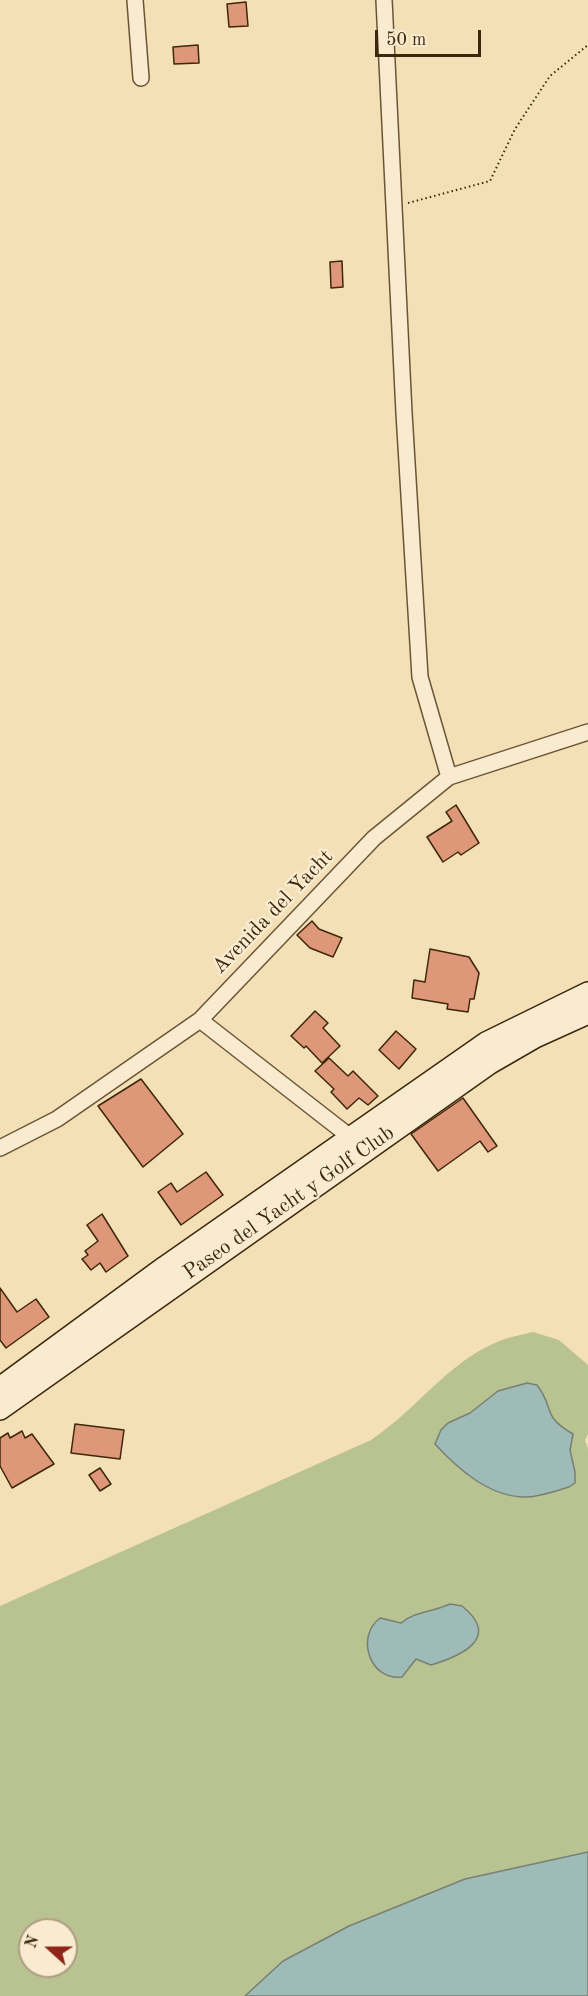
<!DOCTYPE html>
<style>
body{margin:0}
#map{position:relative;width:588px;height:1996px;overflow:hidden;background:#f4e0b6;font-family:"Old Standard TT",serif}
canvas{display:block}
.north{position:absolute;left:18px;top:1918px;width:60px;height:60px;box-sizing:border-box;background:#f8ebd0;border:2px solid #ae9d81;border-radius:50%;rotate:291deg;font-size:16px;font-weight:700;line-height:24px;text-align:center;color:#3e270a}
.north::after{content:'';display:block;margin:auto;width:21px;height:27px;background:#8f2418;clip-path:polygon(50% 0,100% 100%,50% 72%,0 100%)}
.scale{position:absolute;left:375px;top:30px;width:106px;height:27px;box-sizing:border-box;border:3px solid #3e270a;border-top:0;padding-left:8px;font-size:18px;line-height:21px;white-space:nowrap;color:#3e270a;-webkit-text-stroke:4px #f8ebd0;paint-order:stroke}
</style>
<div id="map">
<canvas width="588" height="1996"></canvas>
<div class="north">N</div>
<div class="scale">50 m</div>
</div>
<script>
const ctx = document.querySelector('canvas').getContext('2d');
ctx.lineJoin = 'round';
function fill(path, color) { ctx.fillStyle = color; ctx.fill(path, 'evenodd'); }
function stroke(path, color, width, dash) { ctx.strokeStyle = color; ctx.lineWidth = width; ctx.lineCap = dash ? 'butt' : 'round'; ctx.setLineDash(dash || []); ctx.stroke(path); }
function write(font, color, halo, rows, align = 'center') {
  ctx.font = font + ' "Old Standard TT",serif'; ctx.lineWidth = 5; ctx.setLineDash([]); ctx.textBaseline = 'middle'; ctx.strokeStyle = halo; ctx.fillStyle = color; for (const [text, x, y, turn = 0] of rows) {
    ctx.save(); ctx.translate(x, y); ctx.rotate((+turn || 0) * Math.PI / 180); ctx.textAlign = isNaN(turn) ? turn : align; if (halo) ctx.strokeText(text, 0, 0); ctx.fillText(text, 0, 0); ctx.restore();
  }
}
const green = new Path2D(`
 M533,1332L559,1340L588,1365V1434L585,1440L588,1449V1852L465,1879L349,1926L283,1961L245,1996H0V1606L371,1440C415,1411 447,1363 497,1342C508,1337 521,1335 533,1332ZM30,1930H66V1966H30Z`);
const water = new Path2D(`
 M527,1383L537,1385C555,1408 541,1416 573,1434L570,1450L575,1472V1483L569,1487C555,1491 537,1498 522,1497C487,1495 457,1468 435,1444L441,1430L448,1423L470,1413L498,1391Z
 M450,1604L462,1606C502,1638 461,1656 431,1665L416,1659L402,1677C370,1681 355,1637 380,1618L401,1623C415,1611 433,1612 450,1604Z
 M588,1852V1996H245L283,1961L349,1926L465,1879Z`);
const building = new Path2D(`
 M246,2L248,26L229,27L227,4Z
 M198,45L199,63L174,64L173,47Z
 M342,261L343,287L331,288L330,262Z
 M456,805L479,843L461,855L458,852L443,862L427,837L452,821L446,812Z
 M312,921L319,929L342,938L333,957L310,948L297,935Z
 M430,949L469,957L479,973L474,999H470L468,1012L447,1009L448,1004L412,998L414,980L425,982Z
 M315,1011L328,1023L323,1028L340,1046L322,1063L306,1046L304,1048L291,1036Z
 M396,1031L416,1049L399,1069L379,1050Z
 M329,1058L348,1076L353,1071L378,1096L368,1105L359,1098L347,1109L331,1092L334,1089L315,1071Z
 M141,1079L183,1134L143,1167L98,1106Z
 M463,1098L497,1146L488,1152L480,1141L438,1171L411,1134Z
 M206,1172L223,1195L181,1225L158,1192L171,1183L177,1192Z
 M102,1214L128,1256L106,1272L100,1263L91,1270L82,1259L88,1255L85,1251L98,1241L87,1225Z
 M0,1288L17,1312L36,1299L49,1317L6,1348L0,1340Z
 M75,1424L124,1430L120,1459L71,1453Z
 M22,1431L25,1438L32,1434L54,1464L12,1488L0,1466V1438L8,1433L10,1438Z
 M100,1468L111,1484L100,1491L89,1475Z`);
const path = new Path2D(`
 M408,203L490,181L515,129L550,76L588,45`);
const street = new Path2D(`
 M135,0L141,78
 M384,0L404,413L420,677L449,777
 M200,1020L358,1143
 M0,1148L57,1119L200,1020L374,838L449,777L588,732`);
const secondary = new Path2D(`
 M0,1388L165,1267L486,1043L588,993
 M0,1409L490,1063L535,1037L588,1013`);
const streetNames = [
 ["Avenida del Yacht",273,912,-46],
 ["Paseo del Yacht y Golf Club",289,1203,-35]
];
fill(green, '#b8c391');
fill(water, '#9fbbb8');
stroke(water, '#788072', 1.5);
fill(building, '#de9778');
stroke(building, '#3e270a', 1.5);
stroke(street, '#6c5535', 18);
stroke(secondary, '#3e270a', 24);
stroke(path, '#3e270a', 2, [1.5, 3]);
stroke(street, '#f8ebd0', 15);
stroke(secondary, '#f8ebd0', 21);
write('21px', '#3e270a', '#f8ebd0', streetNames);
</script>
